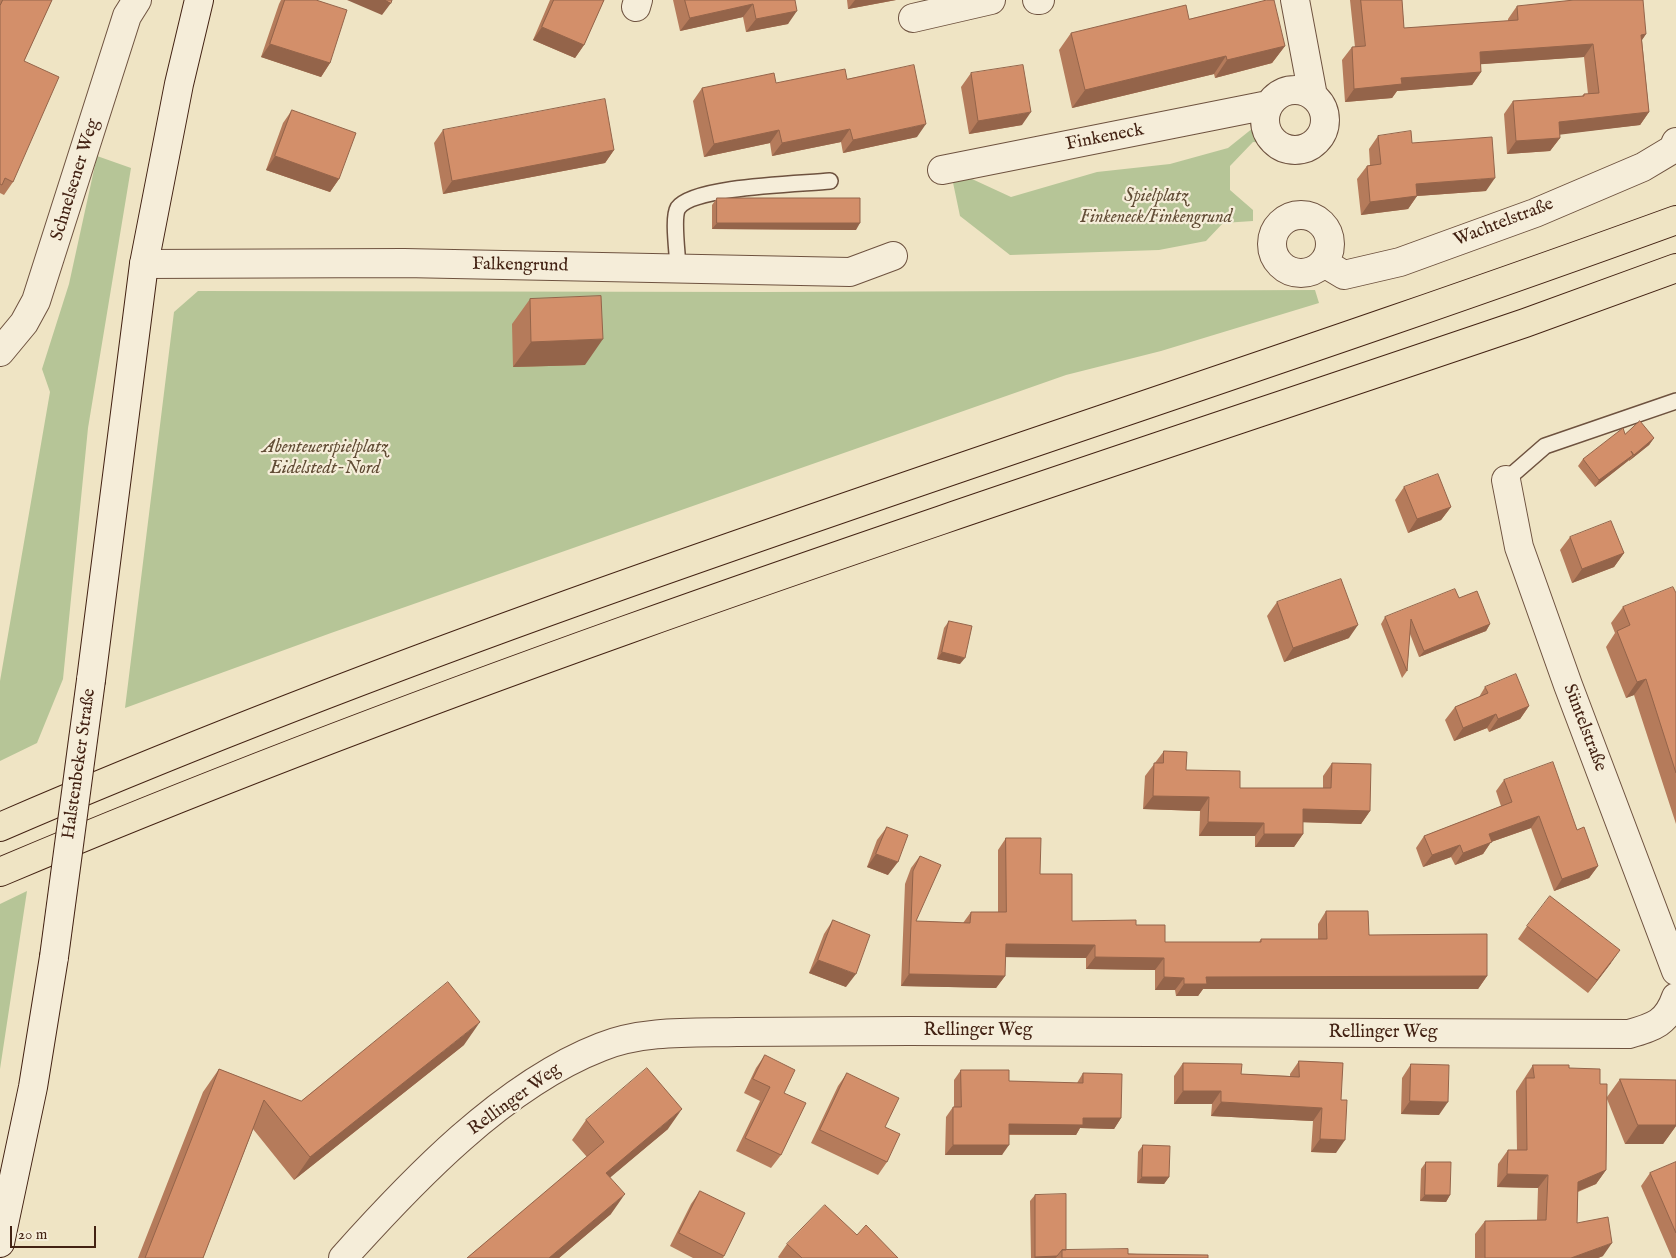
<!DOCTYPE html>
<meta charset="utf-8">
<style>
body{margin:0}
#map{position:relative;width:1676px;height:1258px;overflow:hidden;background:#efe4c4;font-family:"IM FELL English",serif}
canvas{display:block}
.scale{position:absolute;left:10px;top:1226px;width:86px;height:22px;box-sizing:border-box;border:2px solid #432213;border-top:0;padding-left:6px;font-size:15px;line-height:18px;white-space:nowrap;color:#432213;-webkit-text-stroke:4px #f5edd9;paint-order:stroke}
</style>
<div id="map">
<canvas width="1676" height="1258"></canvas>
<div class="scale">20 m</div>
</div>
<script>
const ctx = document.querySelector('canvas').getContext('2d');
ctx.lineJoin = 'round';
function fill(path, color) { ctx.fillStyle = color; ctx.fill(path, 'evenodd'); }
function stroke(path, color, width, dash) { ctx.strokeStyle = color; ctx.lineWidth = width; ctx.lineCap = dash ? 'butt' : 'round'; ctx.setLineDash(dash || []); ctx.stroke(path); }
function write(font, color, halo, rows, align = 'center') {
  ctx.font = font + ' "IM FELL English",serif'; ctx.lineWidth = 4.5; ctx.setLineDash([]); ctx.textBaseline = 'middle'; ctx.strokeStyle = halo; ctx.fillStyle = color; for (const [text, x, y, turn = 0] of rows) {
    ctx.save(); ctx.translate(x, y); ctx.rotate((+turn || 0) * Math.PI / 180); ctx.textAlign = isNaN(turn) ? turn : align; if (halo) ctx.strokeText(text, 0, 0); ctx.fillText(text, 0, 0); ctx.restore();
  }
}
const green = new Path2D(`
 M1258,124L1265,143L1253,142L1230,166V190L1253,210V221L1223,223L1206,241L1159,250L1010,255L960,216L951,173L972,179L1011,197L1097,172L1170,164L1228,148Z
 M97,156L131,168L88,428L63,679L37,743L0,761V681L50,392L42,369L69,284Z
 M1315,290L1319,303L1161,351L1066,375L331,633L125,708L174,312L198,291L764,292Z
 M27,891L0,1069V904Z`);
const lane = new Path2D(`
 M678,269C678,256 672,218 678,208C694,186 801,184 830,181
 M1506,480L1545,446L1676,401`);
const street = new Path2D(`
 M1037,0H1040
 M1295,0L1313,96
 M636,7L638,0
 M913,18L991,0
 M1265 120a30 30 0 1 1 60 0a30 30 0 1 1-60 0Z
 M942,170L1268,105
 M1272 244a29 29 0 1 1 58 0a29 29 0 1 1-58 0Z
 M1324,263L1344,275L1400,262L1535,213L1643,167L1673,149L1676,142
 M144,264L404,263L850,272L893,256
 M0,352L24,323L36,301L127,16L137,0
 M1506,480L1519,547L1568,685L1676,971
 M343,1258C412,1181 503,1085 601,1047C643,1030 693,1033 737,1032C794,1032 851,1031 909,1031C1149,1032 1389,1033 1629,1034C1654,1027 1667,1023 1676,997`);
const secondary = new Path2D(`
 M91,680L144,264L179,84L199,0
 M0,1243L33,1087L54,957`);
const highway = new Path2D(`
 M0,827C546,591 1118,423 1676,220
 M0,872C498,661 1013,497 1525,323L1676,268`);
const secondaryBridge = new Path2D(`
 M54,957L91,680`);
const wall = new Path2D(`
 M0,0H52L24,61L13,182L4,195L0,193Z
 M281,0H316L330,63L321,77L261,57L279,4Z
 M550,0H604L584,45L575,58L533,40Z
 M673,0H795L788,24L746,32L743,17L680,31Z
 M847,0H896L848,9Z
 M1350,0H1402L1404,28L1508,21V19L1517,6L1646,34L1642,40L1649,112L1640,125L1559,134L1560,138L1550,151L1507,154L1504,114L1513,101L1582,96L1584,94H1588L1584,57L1481,64V72L1472,85L1397,91L1392,98L1345,102L1342,60L1352,47H1355Z
 M1189,19L1285,46L1272,63L1215,78L1214,74L1072,108L1059,50L1071,33Z
 M971,73L1022,125L969,134L961,87Z
 M847,79L917,137L843,153L841,142L772,156L770,143L704,157L693,101L702,88Z
 M292,110L339,179L330,192L266,170L283,123Z
 M443,130L614,150L605,163L443,194L434,143Z
 M1378,136L1412,143L1486,191L1417,196L1408,209L1361,215L1357,179L1367,166L1370,165L1369,149Z
 M717,198L856,230L712,229V205Z
 M530,299L585,365L513,367L512,324Z
 M1625,434L1654,438L1649,445L1629,461V460L1595,487L1578,466L1583,459Z
 M1404,487L1451,507L1441,520L1408,533L1395,500Z
 M1570,537L1624,553L1614,567L1572,583L1560,550Z
 M1676,593V824L1634,695L1626,698L1606,647L1615,633L1611,623L1623,607Z
 M1459,598L1490,624L1486,631L1419,657L1410,634L1407,671L1402,678L1381,624L1385,617Z
 M1277,602L1349,638L1284,662L1267,616Z
 M949,621L960,664L937,659L944,628Z
 M1485,687L1529,706L1520,719L1489,732L1487,728L1454,741L1445,720L1455,707L1479,697Z
 M1164,751L1186,770L1240,788H1323V776L1332,763L1370,811L1361,824L1303,822V834L1294,847H1255V836H1199L1200,811L1143,809L1145,776Z
 M1504,780L1577,830L1598,866L1589,878L1554,891L1531,828L1491,842L1483,854L1455,865L1451,857L1423,867L1416,848L1424,836L1501,806L1496,791Z
 M887,827L888,875L867,867L877,840Z
 M1006,838L1040,874L1072,921L1136,925L1165,942H1259L1261,939H1318V924L1326,911L1369,935L1487,976L1478,989H1203L1198,996H1176L1175,990H1155V970L1086,969V958L1005,957V976L996,988L901,986L905,884L911,868L920,856L916,921L963,923L971,912H998V850Z
 M833,920L846,987L809,973L824,934Z
 M1527,926L1611,963L1588,993L1518,939Z
 M464,1045L294,1180L253,1129L203,1258H138L203,1092L219,1069L301,1101Z
 M765,1055L784,1093L781,1155L771,1168L736,1151L760,1101L744,1093L756,1068Z
 M1299,1061L1343,1063L1336,1153L1311,1152L1313,1121L1211,1116L1212,1104H1174V1076L1183,1063L1241,1074L1290,1076V1074Z
 M1411,1064L1439,1115L1401,1114L1402,1078Z
 M1533,1065L1569,1068L1600,1084L1607,1097L1620,1079L1676,1080V1126L1663,1144H1625L1607,1099L1606,1170L1596,1184L1578,1192L1577,1223L1603,1256L1598,1258H1475V1234L1485,1221L1537,1220L1538,1188L1497,1187L1498,1164L1508,1150H1517L1516,1091Z
 M961,1070L1009,1081L1077,1083L1083,1073L1121,1118L1114,1129L1080,1128L1076,1135H1009L1002,1155H945L946,1117L953,1107H954V1080Z
 M847,1073L885,1127L887,1162L878,1175L811,1143L838,1086Z
 M586,1120L668,1129L610,1177L611,1214L559,1258H467L587,1157L572,1140Z
 M1143,1145L1169,1177L1164,1184L1137,1183L1138,1152Z
 M1426,1162L1450,1195L1446,1202L1420,1201L1421,1169Z
 M1676,1162V1258H1672L1641,1186L1650,1173Z
 M700,1191L724,1256L723,1258H693L670,1246L691,1204Z
 M1035,1195L1066,1250L1208,1258H1031L1030,1201Z
 M857,1235L898,1258H779L778,1257L787,1244Z`);
const shadedWall = new Path2D(`
 M347,0H385L391,3L382,15Z
 M855,0H896L848,9Z
 M753,4L743,17L680,31L690,18Z
 M797,11L788,24L746,32L756,19Z
 M542,27L584,45L575,58L533,40Z
 M1646,34L1637,47L1641,35Z
 M270,44L330,63L321,77L261,57Z
 M1593,44L1584,57L1470,65L1480,52Z
 M1285,46L1272,63L1215,78L1227,60Z
 M1226,56L1214,74L1072,108L1085,90Z
 M1481,72L1472,85L1397,91L1392,98L1345,102L1354,89L1401,78Z
 M1031,112L1022,125L969,134L978,121Z
 M1649,112L1640,125L1549,136L1559,122Z
 M926,124L917,137L843,153L853,140Z
 M850,129L841,142L772,156L782,143Z
 M779,130L770,143L704,157L714,144Z
 M1560,138L1550,151L1507,154L1516,141Z
 M614,150L605,163L443,194L452,181Z
 M275,156L339,179L330,192L266,170Z
 M1495,178L1486,191L1417,196L1408,209L1361,215L1370,202L1416,184Z
 M717,223H860L856,230L712,229Z
 M603,339L585,365L513,367L531,342Z
 M1654,438L1649,445L1629,461L1634,455Z
 M1633,455L1628,461L1595,487L1599,480Z
 M1451,507L1441,520L1408,533L1417,519Z
 M1624,553L1614,567L1572,583L1582,569Z
 M1490,624L1486,631L1419,657L1424,651Z
 M1358,625L1349,638L1284,662L1293,648Z
 M942,652L965,658L960,664L937,659Z
 M1646,679L1634,695L1626,698L1637,682Z
 M1529,706L1520,719L1489,732L1498,719Z
 M1496,714L1487,728L1454,741L1463,728Z
 M1153,796L1209,797L1200,811L1143,809Z
 M1303,809L1370,811L1361,824L1294,822Z
 M1539,816L1531,828L1491,842L1483,854L1455,865L1463,853L1489,834Z
 M1208,822L1264,823L1255,836H1199Z
 M1264,834H1303L1294,847H1255Z
 M1460,845L1451,857L1423,867L1432,855Z
 M876,854L898,862L888,875L867,867Z
 M1598,866L1589,878L1554,891L1562,879Z
 M1006,944L1095,945L1086,958L997,957Z
 M1620,950L1611,963L1588,993L1597,980Z
 M1095,957L1164,958L1155,970L1086,969Z
 M818,960L856,974L846,987L809,973Z
 M909,974L1005,976L996,988L901,986Z
 M1487,976L1478,989H1203L1198,996H1176L1184,984L1206,977Z
 M1164,977L1184,978L1175,990H1155Z
 M480,1022L464,1045L294,1180L310,1157Z
 M1183,1091H1221L1212,1104H1174Z
 M1410,1101L1448,1102L1439,1115L1401,1114Z
 M1221,1102L1322,1108L1313,1121L1211,1116Z
 M682,1109L668,1129L593,1192L606,1173Z
 M1083,1118H1121L1114,1129L1080,1128L1076,1135L1002,1134L1009,1124Z
 M1638,1125H1676V1126L1663,1144H1625Z
 M1320,1139L1345,1140L1336,1153L1311,1152Z
 M953,1145H1009L1002,1155H945Z
 M1606,1170L1596,1184L1568,1195L1578,1182Z
 M1507,1174L1548,1175L1538,1188L1497,1187Z
 M1142,1177H1169L1164,1184L1137,1183Z
 M625,1194L611,1214L559,1258H549Z
 M1425,1195H1450L1446,1202L1420,1201Z
 M1612,1243L1603,1256L1598,1258H1571Z
 M1057,1256L1056,1258H1034L1035,1257Z`);
const building = new Path2D(`
 M3,0H52L24,61L59,77L13,182L5,178L2,185L0,184V6Z
 M285,0H316L347,10L330,63L270,44Z
 M385,0H392L391,3Z
 M554,0H604L584,45L542,27Z
 M685,0H795L797,11L756,19L753,4L690,18Z
 M1267,0H1274L1285,46L1227,60L1226,56L1085,90L1071,33L1186,5L1189,19Z
 M1361,0H1402L1404,28L1518,20L1517,6L1574,0H1643L1646,34L1641,35L1649,112L1559,122L1560,138L1516,141L1513,101L1584,96V94L1599,93L1593,44L1480,52L1481,72L1401,78L1402,84L1354,89L1352,47L1365,46Z
 M914,65L926,124L853,140L850,129L782,143L779,130L714,144L702,88L774,73L776,83L845,69L847,79Z
 M1023,65L1031,112L978,121L971,73Z
 M605,99L614,150L452,181L443,130Z
 M292,110L356,133L339,179L275,156Z
 M1411,131L1412,143L1492,137L1495,178L1416,184L1417,196L1370,202L1367,166L1381,164L1378,136Z
 M717,198H860V223H717Z
 M601,296L603,339L531,342L530,299Z
 M1640,421L1654,438L1634,455L1631,451L1633,455L1599,480L1583,459L1623,428L1625,434Z
 M1438,474L1451,507L1417,519L1404,487Z
 M1611,521L1624,553L1582,569L1570,537Z
 M1341,579L1358,625L1293,648L1277,602Z
 M1673,587L1676,593V773L1646,679L1637,682L1617,631L1630,625L1623,607Z
 M1455,589L1459,598L1477,591L1490,624L1424,651L1411,619L1407,671L1385,617Z
 M949,621L972,626L965,658L942,652Z
 M1516,674L1529,706L1498,719L1496,714L1463,728L1455,707L1488,693L1485,687Z
 M1164,751L1187,752L1186,770L1240,771V788H1331L1332,763L1371,764L1370,811L1303,809V834H1264V823L1208,822L1209,797L1153,796L1154,763H1163Z
 M1553,762L1577,830L1584,827L1598,866L1562,879L1539,816L1489,834L1492,842L1463,853L1460,845L1432,855L1424,836L1512,802L1504,780Z
 M887,827L908,835L898,862L876,854Z
 M1006,838H1041L1040,874H1072V921L1136,920V925H1165V942H1261V939H1327L1326,911H1368L1369,935L1487,934V976L1206,977L1207,984H1184V978L1164,977V958L1095,957V945L1006,944L1005,976L909,974L913,871L920,856L941,865L916,921L970,923L971,912H1006Z
 M1550,896L1620,950L1597,980L1527,926Z
 M833,920L870,935L856,974L818,960Z
 M448,982L480,1022L310,1157L264,1100L203,1258H145L219,1069L301,1101Z
 M765,1055L795,1070L784,1093L806,1103L781,1155L745,1138L770,1087L753,1079Z
 M1299,1061L1343,1063L1341,1100H1347L1345,1140L1320,1139L1322,1108L1221,1102V1091H1183V1063L1242,1064L1241,1074L1299,1077Z
 M1411,1064L1449,1065L1448,1102L1410,1101Z
 M1533,1065H1569V1068L1600,1069V1084H1607L1606,1170L1578,1182L1577,1223L1608,1217L1612,1243L1571,1258H1485V1221L1546,1220L1548,1175L1507,1174L1508,1150H1527L1526,1078H1534Z
 M647,1068L682,1109L606,1173L625,1194L549,1258H467L604,1142L586,1120Z
 M961,1070H1009V1081L1083,1083V1073L1122,1074L1121,1118H1083V1125L1009,1124V1145H953V1107H961Z
 M847,1073L899,1098L885,1127L900,1134L887,1162L820,1130Z
 M1620,1079L1676,1080V1125H1638Z
 M1143,1145L1170,1146L1169,1177H1142Z
 M1426,1162H1451L1450,1195H1425Z
 M1676,1162V1233L1650,1173Z
 M700,1191L745,1213L724,1256L679,1233Z
 M1066,1194V1250H1062L1057,1256L1035,1257V1195Z
 M825,1205L857,1235L866,1225L898,1258H802L787,1244Z
 M1128,1249V1254L1208,1255V1258H1062V1250Z`);
const streetNames = [
 ["Finkeneck",1105,138,-11],
 ["Schnelsener Weg",76,180,-73],
 ["Wachtelstraße",1504,223,-21],
 ["Falkengrund",520,266,1],
 ["Süntelstraße",1584,728,69],
 ["Halstenbeker Straße",80,764,-82],
 ["Rellinger Weg",978,1031],
 ["Rellinger Weg",1383,1033],
 ["Rellinger Weg",515,1100,-36]
];
const parkNames = [
 ["Spielplatz",1156,197],
 ["Finkeneck/Finkengrund",1156,218],
 ["Abenteuerspielplatz",325,448],
 ["Eidelstedt-Nord",325,469]
];
fill(green, '#b6c597');
stroke(lane, '#6e523f', 18);
stroke(street, '#6e523f', 30);
stroke(secondary, '#432213', 30);
stroke(highway, '#432213', 30);
stroke(lane, '#f5edd9', 15);
stroke(street, '#f5edd9', 28);
stroke(secondary, '#f5edd9', 28);
stroke(highway, '#efe4c4', 28);
stroke(secondaryBridge, '#432213', 30, []);
stroke(secondaryBridge, '#f5edd9', 28);
fill(wall, '#b57b5b');
fill(shadedWall, '#94644a');
fill(building, '#d38f6a');
stroke(building, '#94644a', 1);
write('18px', '#432213', '#f5edd9', streetNames);
write('italic 18px', '#604b34', '#f5edd9', parkNames);
</script>
